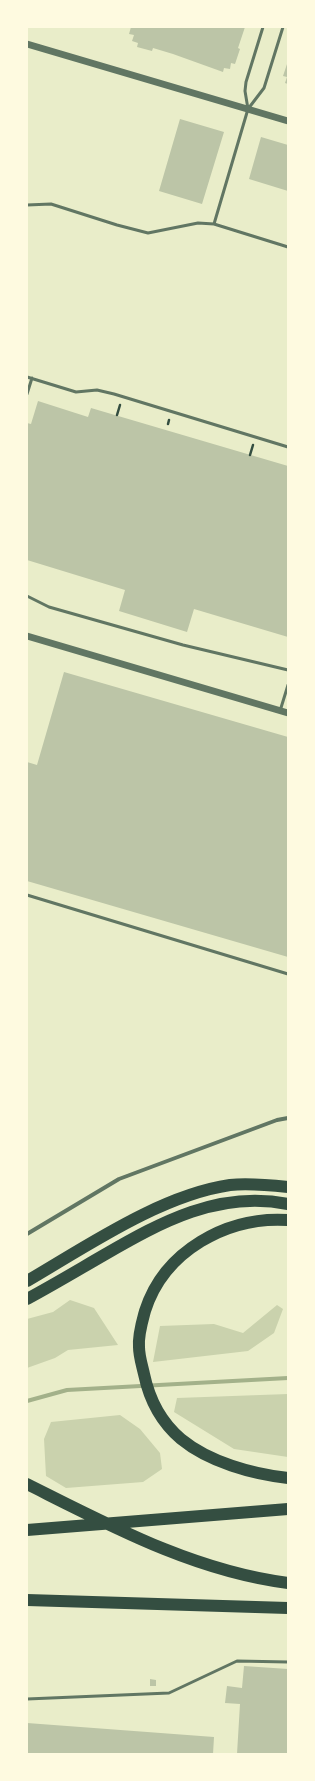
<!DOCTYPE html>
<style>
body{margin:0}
#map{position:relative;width:315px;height:1781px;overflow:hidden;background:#e9edc9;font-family:"Times New Roman",serif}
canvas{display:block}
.frame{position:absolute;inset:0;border:28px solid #fefae0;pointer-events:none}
</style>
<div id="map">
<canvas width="315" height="1781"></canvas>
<div class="frame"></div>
</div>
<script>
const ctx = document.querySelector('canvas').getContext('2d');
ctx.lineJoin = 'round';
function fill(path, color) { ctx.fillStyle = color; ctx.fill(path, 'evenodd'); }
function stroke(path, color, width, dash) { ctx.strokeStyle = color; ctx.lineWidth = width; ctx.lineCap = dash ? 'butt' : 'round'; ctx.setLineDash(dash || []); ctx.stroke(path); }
const green = new Path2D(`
 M70,1300L94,1308L118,1345L68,1350L55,1358L27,1368V1319L53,1312Z
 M277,1305L283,1309L274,1333L248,1351L153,1362L160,1326L214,1324L243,1333Z
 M288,1394V1457L234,1449L174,1412L177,1398Z
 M120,1415L140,1429L160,1453L162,1469L143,1482L66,1488L46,1476L44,1439L51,1422Z`);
const stream = new Path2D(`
 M27,1401L67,1390L288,1378`);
const building = new Path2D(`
 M131,27H245L238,48L240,49L235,64L231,63L230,69L224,68L223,72L173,54L153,48L152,51L137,47L138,43L132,41L134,35L129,34Z
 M288,61V84L285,83L287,77L283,76Z
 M180,119L224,132L202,204L159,191Z
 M261,137L288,145V191L249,179Z
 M38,401L88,417L91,408L288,466V637L194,609L187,632L119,611L125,590L27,560V423L31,424Z
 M64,672L288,737V957L27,881V762L37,765Z
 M244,1666L288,1669V1754H237L240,1704L225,1703L227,1686L242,1688Z
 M150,1679L156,1680V1686H150Z
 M27,1723L214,1737L213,1754H27Z`);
const path = new Path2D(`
 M117,415L120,405
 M168,424L169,420
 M250,455L253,445`);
const service = new Path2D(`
 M248,109L245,91L246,82L263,27
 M27,205L51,204L117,225L148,233L198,223L214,224L288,247
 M214,224L248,109L264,88L283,27
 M27,377L76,392L97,390L114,394L288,447
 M27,394L32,378
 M27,596L49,607L183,645L288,670
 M280,711L288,685
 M27,895L288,974
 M27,1699L169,1693L237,1661L288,1662`);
const minor = new Path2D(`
 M27,1234L119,1179L277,1120L288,1118`);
const tertiary = new Path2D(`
 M27,44L288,121
 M27,636L288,713`);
const motorway = new Path2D(`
 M288,1220C227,1216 164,1251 145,1311C142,1322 138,1335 139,1347C139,1356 142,1365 144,1374C149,1398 161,1422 181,1439C209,1462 252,1474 288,1478
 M27,1281C87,1246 161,1195 230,1185C249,1183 269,1185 288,1187
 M27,1299C53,1285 78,1270 104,1255C161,1222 219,1190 288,1204
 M27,1484C111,1526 194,1571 288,1583
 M27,1530L288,1509
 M27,1600L288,1608`);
fill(green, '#cad2ad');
stroke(stream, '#a3b18a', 4);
fill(building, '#bcc5a7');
stroke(path, '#344e41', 2.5);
stroke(service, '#617663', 3);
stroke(minor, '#617663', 4);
stroke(tertiary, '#617663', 7);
stroke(motorway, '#344e41', 12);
</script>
